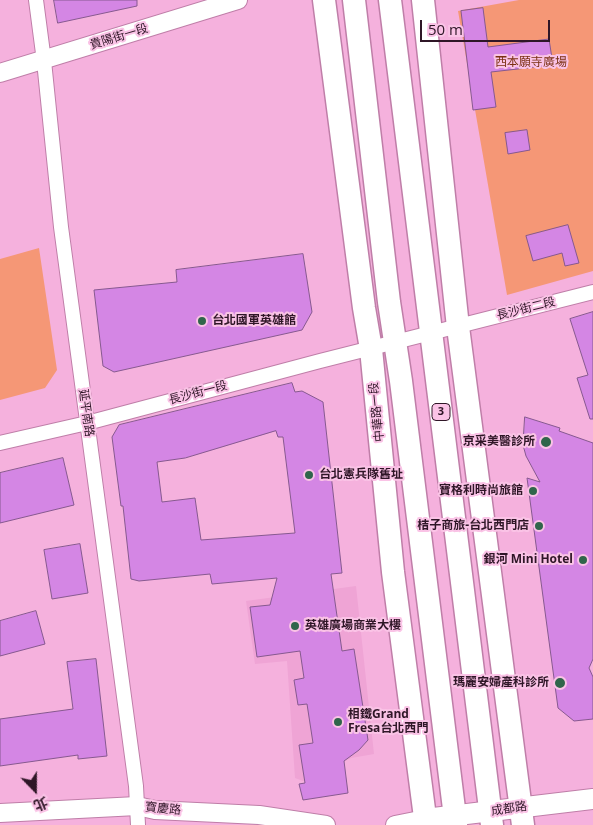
<!DOCTYPE html>
<meta charset="utf-8">
<style>
body{margin:0}
#map{position:relative;width:593px;height:825px;overflow:hidden;background:#f5b1dd;font-family:"Open Sans","Noto Sans TC",sans-serif}
canvas{display:block}
.north{position:absolute;left:10px;top:765px;width:50px;height:50px;-webkit-text-stroke:4px #fac3e6;paint-order:stroke;rotate:158deg;font-size:14px;font-weight:700;line-height:20px;text-align:center;color:#2f1627}
.north::after{content:'';display:block;margin:auto;width:18px;height:22px;background:#2f1627;clip-path:polygon(50% 0,100% 100%,50% 72%,0 100%)}
.scale{position:absolute;left:420px;top:20px;width:130px;height:22px;box-sizing:border-box;border:2px solid #2f1627;border-top:0;padding-left:6px;font-size:15px;line-height:18px;white-space:nowrap;color:#2f1627;-webkit-text-stroke:4px #fac3e6;paint-order:stroke}
</style>
<div id="map">
<canvas width="593" height="825"></canvas>
<div class="north">北</div>
<div class="scale">50 m</div>
</div>
<script>
const ctx = document.querySelector('canvas').getContext('2d');
ctx.lineJoin = 'round';
function fill(path, color) { ctx.fillStyle = color; ctx.fill(path, 'evenodd'); }
function stroke(path, color, width, dash) { ctx.strokeStyle = color; ctx.lineWidth = width; ctx.lineCap = dash ? 'butt' : 'round'; ctx.setLineDash(dash || []); ctx.stroke(path); }
function write(font, color, halo, rows, align = 'center') {
  ctx.font = font + ' "Open Sans","Noto Sans TC",sans-serif'; ctx.lineWidth = 4; ctx.setLineDash([]); ctx.textBaseline = 'middle'; ctx.strokeStyle = halo; ctx.fillStyle = color; for (const [text, x, y, turn = 0] of rows) {
    ctx.save(); ctx.translate(x, y); ctx.rotate((+turn || 0) * Math.PI / 180); ctx.textAlign = isNaN(turn) ? turn : align; if (halo) ctx.strokeText(text, 0, 0); ctx.fillText(text, 0, 0); ctx.restore();
  }
}
const built = new Path2D(`
 M356,586L374,754L351,758L306,782L295,778L287,661L255,664L246,601Z`);
const green = new Path2D(`
 M519,0H593V271L507,295L458,11Z
 M39,248L57,370L45,388L0,400V259Z`);
const building = new Path2D(`
 M54,0H137V6L58,23Z
 M483,8L488,47L549,39L553,65L491,72L496,107L473,110L461,11Z
 M527,130L530,150L508,154L505,133Z
 M568,225L579,263L565,266L562,253L533,261L526,236Z
 M303,254L312,312L302,330L114,372L103,366L94,290L177,282L176,270Z
 M593,312V419H590L577,378L588,375L570,319Z
 M292,383L295,392L302,391L323,402L342,573L331,574L342,651L354,649L368,740L359,750L344,761L348,793L303,800L299,784L305,783L299,745L313,743L307,704L298,705L294,680L304,678L300,651L257,657L250,607L270,605L277,578L212,584L210,574L139,581L131,579L123,506H121L112,437L119,425ZM276,431L278,437H283L295,533L201,540L195,498L162,502L157,462L185,458Z
 M525,417L560,428L559,431L593,443V659L589,668L593,677V719L574,721L558,708L527,478L540,482L526,456L523,445Z
 M63,458L74,505L0,523V473Z
 M80,544L88,593L52,599L44,550Z
 M36,611L45,644L0,656V621Z
 M96,659L107,756L78,759V755L0,766V719L73,709L67,662Z`);
const minor = new Path2D(`
 M36,0L44,61L61,227L136,786L138,825
 M0,443L87,423L320,361L593,292`);
const tertiary = new Path2D(`
 M0,73L238,0
 M0,813L137,806L155,810L259,815L326,825
 M395,825L425,819`);
const secondary = new Path2D(`
 M425,819L593,799`);
const primary = new Path2D(`
 M324,0L364,308L371,349L393,572L426,825
 M354,0L389,302L401,381L456,825
 M390,0L492,825
 M423,0L458,327L523,825`);
const markers = [
 [202,321,5,"#30654b"],
 [546,442,6,"#30654b"],
 [309,475,5,"#30654b"],
 [533,491,5,"#30654b"],
 [539,526,5,"#30654b"],
 [583,560,5,"#30654b"],
 [295,626,5,"#30654b"],
 [560,683,6,"#30654b"],
 [338,722,5,"#30654b"]
];
const shields = [
 [441,412,18]
];
const shieldNames = [
 ["3",441,412]
];
const streetNames = [
 ["貴陽街一段",119,37,-17],
 ["長沙街二段",526,309,-14],
 ["長沙街一段",198,393,-15],
 ["中華路一段",377,412,-96],
 ["延平南路",86,413,82],
 ["寶慶路",163,809,5],
 ["成都路",509,809,-8]
];
const parkNames = [
 ["西本願寺廣場",531,63]
];
const poiNames = [
 ["台北國軍英雄館",212,321,"left"],
 ["京采美醫診所",535,442],
 ["台北憲兵隊舊址",319,475,"left"],
 ["寶格利時尚旅館",523,491],
 ["桔子商旅-台北西門店",529,526],
 ["銀河 Mini Hotel",573,560],
 ["英雄廣場商業大樓",305,626,"left"],
 ["瑪麗安婦產科診所",549,683],
 ["相鐵Grand",348,715,"left"],
 ["Fresa台北西門",348,729,"left"]
];
fill(built, '#efa4d5');
fill(green, '#f59776');
fill(building, '#d486e4');
stroke(building, '#86598f', 1);
stroke(minor, '#bf7ea8', 16);
stroke(tertiary, '#bf7ea8', 20);
stroke(secondary, '#bf7ea8', 22);
stroke(primary, '#bf7ea8', 25);
stroke(minor, '#fff', 14);
stroke(tertiary, '#fff', 18);
stroke(secondary, '#fff', 20);
stroke(primary, '#fff', 22);
for (const [x, y, r, color] of markers) { const dot = new Path2D(); dot.arc(x, y, r, 0, 2 * Math.PI); ctx.fillStyle = color; ctx.fill(dot); stroke(dot, '#fac3e6', 2); }
for (const [x, y, w] of shields) { const box = new Path2D(); box.roundRect(x - w / 2, y - 8.5, w, 17, 4); ctx.fillStyle = '#fac3e6'; ctx.fill(box); stroke(box, '#2f1627', 1); }
write('bold 11px', '#2f1627', null, shieldNames);
write('12px', '#2f1627', '#fac3e6', streetNames);
write('12px', '#7a3012', '#fac3e6', parkNames);
write('bold 12px', '#2f1627', '#fac3e6', poiNames, 'right');
</script>
